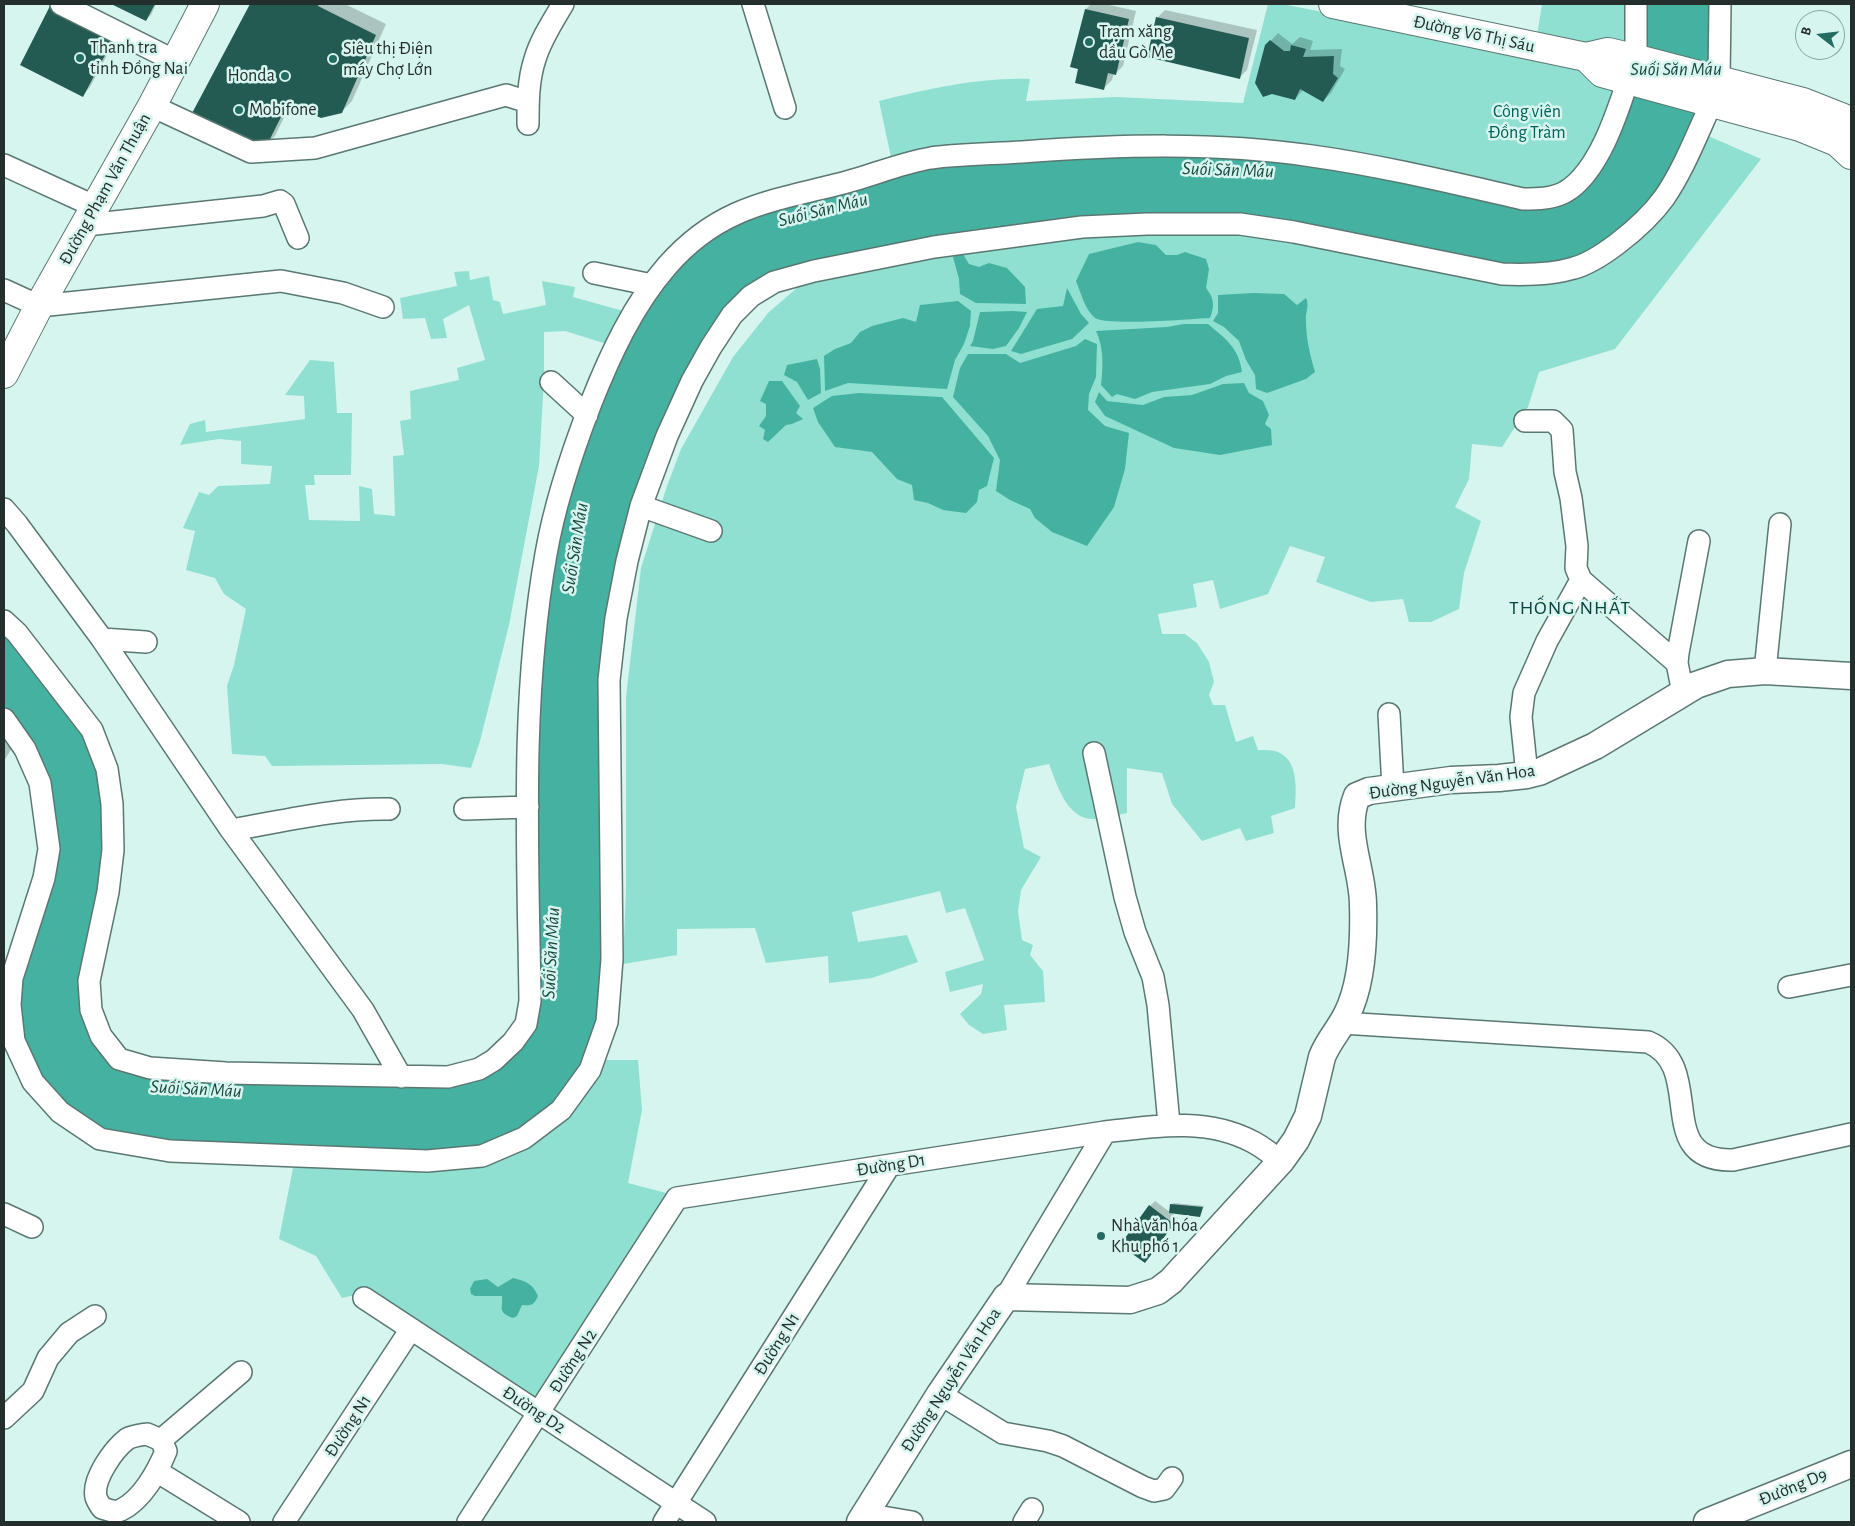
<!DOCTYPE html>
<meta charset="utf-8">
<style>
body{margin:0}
#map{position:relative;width:1855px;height:1526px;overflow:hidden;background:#d6f5ef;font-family:"Alegreya Sans",sans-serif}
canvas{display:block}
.frame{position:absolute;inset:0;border:5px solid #242f2d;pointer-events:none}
.north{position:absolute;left:1795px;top:10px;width:50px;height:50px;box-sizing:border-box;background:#d6f5ef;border:1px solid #8fa6a1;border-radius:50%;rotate:286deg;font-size:14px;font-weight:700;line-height:20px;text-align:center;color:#242f2d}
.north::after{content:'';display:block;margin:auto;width:18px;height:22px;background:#246b60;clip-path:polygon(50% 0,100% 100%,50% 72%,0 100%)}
</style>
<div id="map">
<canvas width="1855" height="1526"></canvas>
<div class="frame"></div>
<div class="north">B</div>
</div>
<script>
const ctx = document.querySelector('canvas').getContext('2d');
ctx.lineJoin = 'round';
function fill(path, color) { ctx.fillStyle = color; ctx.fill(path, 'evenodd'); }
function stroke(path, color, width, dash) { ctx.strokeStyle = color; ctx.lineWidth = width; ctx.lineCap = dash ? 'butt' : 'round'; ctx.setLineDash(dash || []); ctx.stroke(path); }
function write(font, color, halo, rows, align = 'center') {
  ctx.font = font + ' "Alegreya Sans",sans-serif'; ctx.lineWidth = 5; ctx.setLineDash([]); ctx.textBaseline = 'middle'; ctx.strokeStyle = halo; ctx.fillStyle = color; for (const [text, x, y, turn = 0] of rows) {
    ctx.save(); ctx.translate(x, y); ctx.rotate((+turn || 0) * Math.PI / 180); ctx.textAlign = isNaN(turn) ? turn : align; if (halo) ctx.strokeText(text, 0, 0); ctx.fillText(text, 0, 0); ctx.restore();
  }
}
const green = new Path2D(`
 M1268,4H1282L1577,62L1618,86L1604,127L1573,176L1551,190L892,162L879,101C928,89 980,77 1030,79L1026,101L1117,97L1243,103Z
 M1542,4H1629L1630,46L1536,42Z
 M1706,135L1761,159L1615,349L1539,372L1528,407L1502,447L1472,444L1469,479L1455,507L1481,521L1464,573L1459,609L1431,622H1409L1403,599L1371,602L1316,582L1325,557L1290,546L1268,594L1220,609L1213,580L1193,584L1197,607L1158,614L1162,634H1185L1197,643L1209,662L1214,682L1209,695L1213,705H1225L1236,742L1253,736L1258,750C1264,750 1272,750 1278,752C1299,761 1296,790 1295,808L1271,816L1274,833L1246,841L1240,828L1202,841L1172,804L1162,773L1127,768V813C1116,815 1103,820 1092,819C1066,818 1057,784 1049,764L1025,769L1016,807L1024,848L1041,857L1021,890L1018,911L1022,940L1033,945L1030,955L1043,971L1045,1002L1004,1005L1007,1030L983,1034L969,1025L960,1014L981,994L983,984L950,992L945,972L984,960L965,908L946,913L940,891L852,912L858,942L907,935L918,962L872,978L829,983L828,956L766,963L755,928L677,929V955L623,964L626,891V697L641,568L667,486L681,449L733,357L768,313L798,287L925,257L1144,230L1243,233L1341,248L1479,278Z
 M469,271L470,280L489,276L493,300L500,302L503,314L546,305L542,281L575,287L573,297L627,312L610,345L565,331L544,332V379L539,466L509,625L480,741L471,768L442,764L272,766L265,756L232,754L227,686L234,665L246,609L224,594L215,578L186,570L195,531L183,528L199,492L209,495L218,486L270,484L272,466L241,464V441L219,439L180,445L190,424L205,420L206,432L305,419L304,396L285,395L310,360L334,362L337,413H352L351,475H314L315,485H305L309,520L360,521L359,486L372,489L374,514L395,516L393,456L404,455L400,421L411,419L410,391L459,380L457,368L485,360L469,305L443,319L447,338L431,339L425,318L403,319L400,298L457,286L454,272Z
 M601,1060H638L642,1110L628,1183L674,1195L538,1407L363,1293L342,1298L316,1256L279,1239L294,1163Z`);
const water = new Path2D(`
 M1643,4H1715L1714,71L1676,165L1635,221L1588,254L1528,268L1242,218L881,250L725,312L620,564L605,959L601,1020L585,1067L557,1105L522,1132L481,1149L428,1155L171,1145L103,1132L65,1107L39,1079L20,1039L18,980L50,880L32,747L4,705V630L86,733L101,771L107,849L82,982L114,1064L449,1084L518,1047L535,836L542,636L562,514L605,385L659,286L694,249L742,217L928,166L1152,152L1305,162L1510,202L1593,174Z
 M1138,242L1156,245L1166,255H1177L1185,252L1206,259L1209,269L1206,288C1214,298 1215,305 1210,318C1192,319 1107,326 1095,318C1085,310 1081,293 1076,281L1089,254Z
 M961,251L969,264L979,267L989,263L1007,268L1025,287L1026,304L976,303L960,294L959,279L953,257Z
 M1067,288L1081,314L1089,323L1072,339L1021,354L1011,351L1037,309L1063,306Z
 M1253,293L1284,294L1297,305L1306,298C1310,306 1305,312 1306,321C1306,338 1310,355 1315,372L1306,379L1267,393L1256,389L1255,375L1246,360L1239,341L1224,327L1213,321L1218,313V295Z
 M958,301L971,311L970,326L964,344L955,360L947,389L848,383L825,391L824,356L835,349L851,343L860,332L872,326L903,318L916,322L920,305Z
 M1013,311L1027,312L1019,328L1006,346L993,349L970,346L973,341L980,312Z
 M1184,324H1208C1226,339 1239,348 1242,372L1226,376L1210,384L1152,392L1135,399L1117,394L1112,397L1101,385C1103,366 1104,348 1096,331L1167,327Z
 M1085,339L1097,344L1096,377L1089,394L1088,410L1105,426L1129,433L1125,469L1114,507L1087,546L1052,532L1035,518L1030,509L1010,500L996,491L1000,460L988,436L953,397L960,368L968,354H1006L1020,363L1076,346Z
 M817,359L820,369L821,393L808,400L797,382L784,375L787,365Z
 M769,381H782L800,406L796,413L803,419L792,424L786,425L768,442L763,439L765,430L759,426L766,416V404L760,401Z
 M1244,383L1249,393L1263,401L1269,415L1265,424L1271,429L1272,445L1220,455L1174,448L1105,416L1095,402L1099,392L1107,401L1143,405L1164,397L1192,395L1223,384Z
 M859,393L942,397L994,458L987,486L979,490L977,502L966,513L943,510L928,503L914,500L912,485L897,479L872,452L835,447L818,422L813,408L832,396Z
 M513,1278C526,1281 533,1284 538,1296C534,1305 532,1306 522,1305L517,1316L513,1318C497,1312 503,1309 502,1296H475L471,1294L470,1289L474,1281L487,1279L498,1287Z`);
const shadow = new Path2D(`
 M114,4H156L151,15L146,20Z
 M251,4H345L386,24L352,101L341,112L291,103L275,136L266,144L191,116Z
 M1091,4H1105L1136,11L1123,66L1115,74L1114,73L1112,80L1104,88L1079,68L1072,66L1086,9Z
 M1165,10L1257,30L1247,70L1239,78L1157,18Z
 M121,29L90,87L83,95L22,64Z
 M1278,33L1292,44L1300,37L1313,41L1310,50L1342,49L1340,66L1345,69L1331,93L1323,101L1304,89L1295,99L1266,46Z
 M4,736L15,743L4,761Z
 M1155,1201L1178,1218L1149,1257L1150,1206Z
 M1174,1203L1204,1206L1200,1216L1171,1205Z`);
const building = new Path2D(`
 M111,4H155L146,21Z
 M250,4H319L318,6L376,35L342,113L321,118L288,103L267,145L252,146L190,117Z
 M50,6L114,38L83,97L20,65Z
 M1085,9L1129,19L1116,75L1108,73L1104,90L1075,83L1078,69L1070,67Z
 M1156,17L1249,38L1240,79L1147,57Z
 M1270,40L1284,51H1290L1291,45L1306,49L1303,57L1334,56L1333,74L1338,78L1323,102L1300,89L1295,100L1272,94L1263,97L1255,83L1265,45Z
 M1170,1204L1203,1207L1200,1217L1169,1213Z
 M1149,1205L1174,1224L1145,1263L1120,1245Z`);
const minor = new Path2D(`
 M61,4L175,61
 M753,4L785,108
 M1634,58L1636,48V4
 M1719,80L1720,4
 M152,106L251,152L315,148L506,95L528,102
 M528,124C528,103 528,80 535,59C541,39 553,21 563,4
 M4,165L96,207
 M86,225L263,206L280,201L284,204L298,238
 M594,273L652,285
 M4,290L39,306L281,281L343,293L383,307
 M551,382L587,415
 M1525,421H1553L1562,430L1565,472L1571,498L1577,546L1576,568L1581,580L1677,663
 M641,506L711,531
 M4,509L17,524L102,639L231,830L363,1010L401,1077
 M4,621L17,633L92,730L107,769L112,804L113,850L108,892L89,981L91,1010L101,1036L119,1059L150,1068L226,1073L448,1077L479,1069L494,1060L513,1042L526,1024L530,1001C528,852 520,701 546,554C555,502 572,452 591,403C610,355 633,305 667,266C717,209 766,202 835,185C866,178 900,163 931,158C961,154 992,154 1022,152C1119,145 1216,142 1312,156C1383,166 1453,183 1523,199C1537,199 1552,199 1565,192C1598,173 1617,114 1628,80
 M102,639L146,642
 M1765,671L1780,524
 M1683,693L1677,663L1678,653L1699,541
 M1389,714L1393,788
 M4,719L25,749L40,783L49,849L44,878L12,978L10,1005L14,1041L33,1082L60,1112L100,1139L170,1151L427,1161L482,1156L524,1138L561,1110L590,1070L607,1022L612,959L609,680L616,618L627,561L641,506L667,436L692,381L711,347L732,315L751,296L774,282L814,271L934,247L1082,227L1147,224H1240L1294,232L1502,274C1525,275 1551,275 1574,268C1589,264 1605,253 1617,244C1634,231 1651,216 1664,198C1684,169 1697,134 1712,102
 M1094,753L1125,897L1135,932L1153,977L1158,1005L1169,1124
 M1527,775L1521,717L1524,693L1547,641L1581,580
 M465,809L528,807
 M231,830C284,821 335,808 389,809
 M1789,987L1851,975
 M1342,1023L1648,1042C1708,1067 1651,1162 1733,1160L1851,1134
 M4,1214L32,1227
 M1006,1297L1105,1132
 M364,1298L705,1522
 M940,1394L1003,1433L1048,1441L1063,1446L1143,1487L1154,1491L1164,1489L1172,1478
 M4,1418L33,1391L48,1358L69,1333L95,1316
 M147,1434L161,1440L166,1451C158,1471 142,1500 121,1510C115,1513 108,1510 102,1508C100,1505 97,1501 96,1497C92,1479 114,1449 127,1439C132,1436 141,1435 147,1434Z
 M161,1440L241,1372
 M158,1472L239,1522
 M865,1514L912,1522
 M284,1522L411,1329
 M468,1522L677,1198L1105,1132C1154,1126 1207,1117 1253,1142C1263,1147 1272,1155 1281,1161
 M664,1522L889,1166
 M1024,1522L1032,1509`);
const tertiary = new Path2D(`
 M860,1522L940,1394L1006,1297L1130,1300L1158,1291L1171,1281L1281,1161L1296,1140L1308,1116L1322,1057C1328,1041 1340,1029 1347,1014C1362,984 1364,938 1363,905C1363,868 1342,833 1357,796L1369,791L1451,780L1499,778L1527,775L1539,772L1595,746L1696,685L1728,674L1765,671L1851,676
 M1707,1522L1851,1464`);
const secondary = new Path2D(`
 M1333,4L1586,57L1608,52L1634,58L1803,102L1846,119L1851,123
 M1586,57L1602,73L1800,127L1837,142L1851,155`);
const primary = new Path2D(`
 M4,374L39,306L152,106L205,4`);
const markers = [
 [1089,42,5,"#246b60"],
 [80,58,5,"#246b60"],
 [333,59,5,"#246b60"],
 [285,76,5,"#246b60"],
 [239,110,5,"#246b60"],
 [1101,1236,5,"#246b60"]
];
const poiNames = [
 ["Trạm xăng",1099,32],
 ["dầu Gò Me",1099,53],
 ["Thanh tra",90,48],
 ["tỉnh Đồng Nai",90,69],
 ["Siêu thị Điện",343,49],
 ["máy Chợ Lớn",343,70],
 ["Honda",275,76,"right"],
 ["Mobifone",249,110],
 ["Nhà văn hóa",1111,1226],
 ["Khu phố 1",1111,1247]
];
const streetNames = [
 ["Đường Võ Thị Sáu",1474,34,12],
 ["Đường Phạm Văn Thuận",105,189,-61],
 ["Đường Nguyễn Văn Hoa",1452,782,-8],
 ["Đường D1",891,1165,-9],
 ["Đường N1",777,1344,-58],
 ["Đường N2",573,1361,-57],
 ["Đường Nguyễn Văn Hoa",951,1380,-57],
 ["Đường D2",534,1410,33],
 ["Đường N1",348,1426,-57],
 ["Đường D9",1793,1487,-22]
];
const parkNames = [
 ["Công viên",1527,112],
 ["Đồng Tràm",1527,133]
];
const waterNames = [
 ["Suối Săn Máu",1676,69],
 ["Suối Săn Máu",1228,170,2],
 ["Suối Săn Máu",823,210,-14],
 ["Suối Săn Máu",575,548,-81],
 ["Suối Săn Máu",551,953,-87],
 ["Suối Săn Máu",196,1089,3]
];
const quarterNames = [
 ["THỐNG NHẤT",1570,608]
];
fill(green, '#8fe0d1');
fill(water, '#45b2a1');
fill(shadow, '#0003');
fill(building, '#235b53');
stroke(minor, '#5b7772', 24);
stroke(tertiary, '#5b7772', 29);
stroke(secondary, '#5b7772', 30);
stroke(primary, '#5b7772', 30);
stroke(minor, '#fff', 21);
stroke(tertiary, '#fff', 26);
stroke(secondary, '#fff', 28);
stroke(primary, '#fff', 28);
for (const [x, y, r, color] of markers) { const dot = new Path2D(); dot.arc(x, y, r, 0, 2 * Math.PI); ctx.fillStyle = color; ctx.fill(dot); stroke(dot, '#d6f5ef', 2); }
write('18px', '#242f2d', '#d6f5ef', poiNames, 'left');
write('18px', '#242f2d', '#d6f5ef', streetNames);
write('18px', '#036257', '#d6f5ef', parkNames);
write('italic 19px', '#194841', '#d6f5ef', waterNames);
ctx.letterSpacing = '1px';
write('20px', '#08453d', '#d6f5ef', quarterNames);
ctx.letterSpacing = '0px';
</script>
